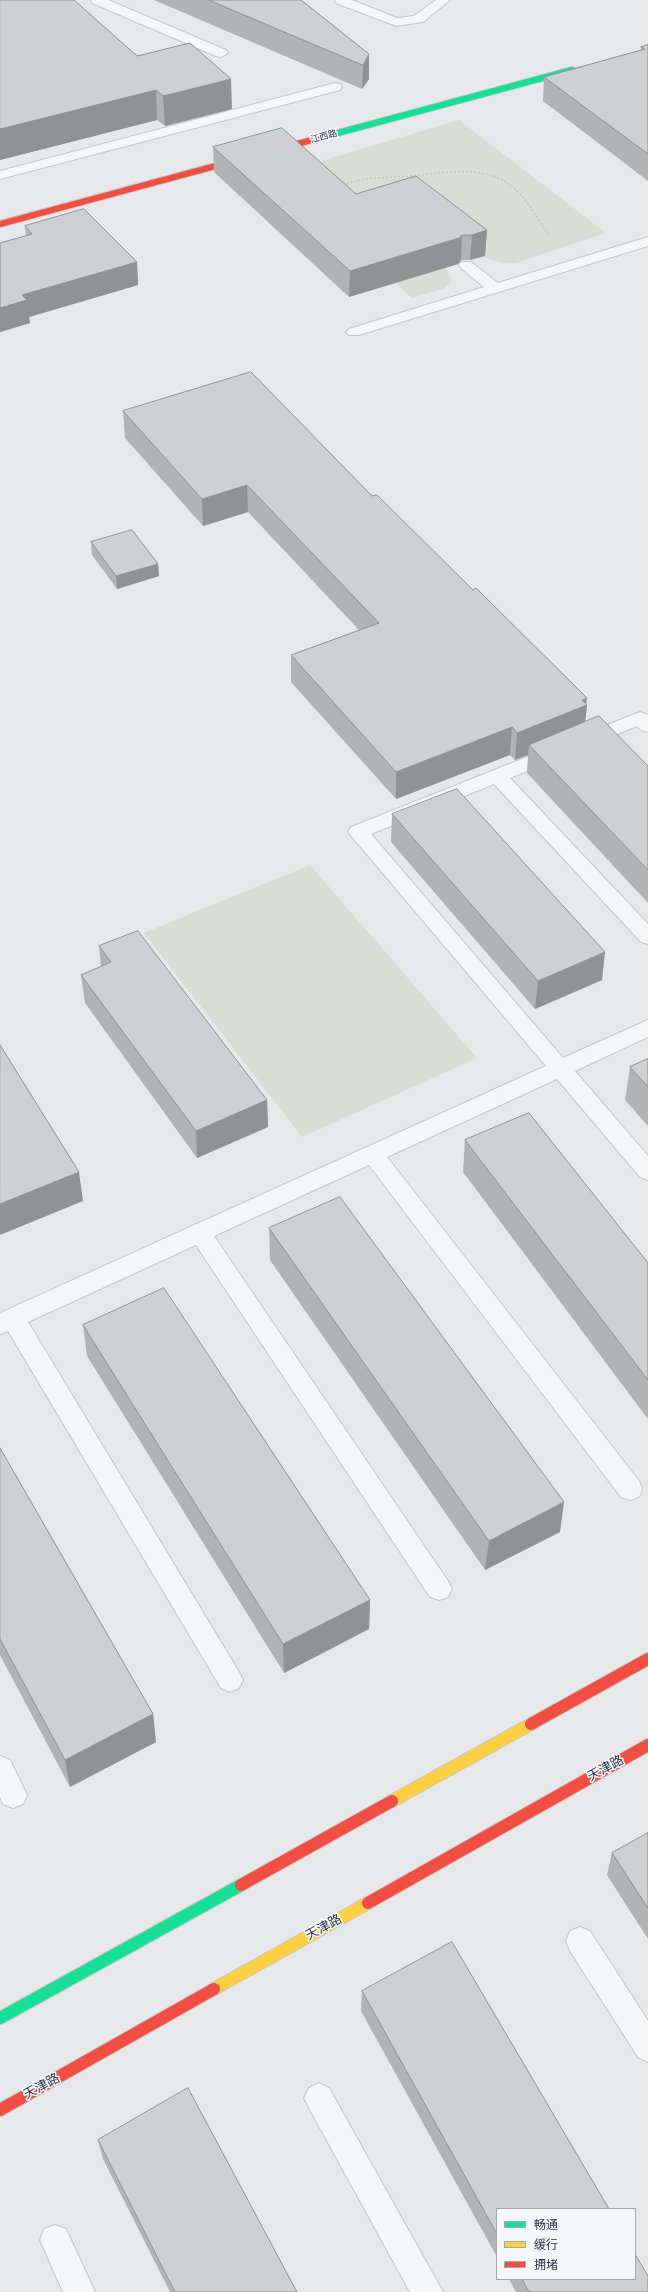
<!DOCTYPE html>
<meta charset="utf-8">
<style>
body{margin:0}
#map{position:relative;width:648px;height:2292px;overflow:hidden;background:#e6e8ea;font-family:Poppins,"Noto Sans SC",sans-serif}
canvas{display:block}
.legend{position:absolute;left:496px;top:2208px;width:140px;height:72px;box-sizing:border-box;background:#f4f6f9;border:1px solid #a4a8b1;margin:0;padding:5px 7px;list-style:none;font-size:12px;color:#2b3445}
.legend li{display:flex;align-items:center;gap:8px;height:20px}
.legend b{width:20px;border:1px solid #a4a8b1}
</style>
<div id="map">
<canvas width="648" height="2292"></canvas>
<ul class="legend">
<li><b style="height:5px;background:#16e098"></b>畅通</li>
<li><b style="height:5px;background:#ffcf43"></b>缓行</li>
<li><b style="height:5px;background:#f24e42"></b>拥堵</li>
</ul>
</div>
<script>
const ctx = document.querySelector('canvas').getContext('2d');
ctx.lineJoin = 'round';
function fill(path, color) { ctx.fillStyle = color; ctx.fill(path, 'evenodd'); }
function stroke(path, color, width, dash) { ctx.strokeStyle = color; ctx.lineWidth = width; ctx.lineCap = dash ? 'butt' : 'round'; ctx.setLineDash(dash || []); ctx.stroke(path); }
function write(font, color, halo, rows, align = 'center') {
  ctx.font = font + ' Poppins,"Noto Sans SC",sans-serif'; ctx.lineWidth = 3; ctx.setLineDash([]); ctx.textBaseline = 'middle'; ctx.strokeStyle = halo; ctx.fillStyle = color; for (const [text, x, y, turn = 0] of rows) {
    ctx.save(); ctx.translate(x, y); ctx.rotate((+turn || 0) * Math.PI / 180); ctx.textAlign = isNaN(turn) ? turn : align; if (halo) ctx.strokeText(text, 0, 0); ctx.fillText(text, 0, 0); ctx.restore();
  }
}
const green = new Path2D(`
 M459,120L606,233L516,263H503L489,259L415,201L443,263L450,275L452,281L445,288L412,298L395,283L428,273L304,166Z
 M310,865L477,1058L302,1137L144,933Z`);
const path = new Path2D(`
 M343,185C366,176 389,178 413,176C451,172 493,162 522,196C532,208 540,223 550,236`);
const lane = new Path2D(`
 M91,0H108L226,50L228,53L221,57L216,56L92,3Z
 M335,0H352L397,18L414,16L436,0H450L423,22L396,26L336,3Z
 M335,83L340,84L342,87L340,90L0,179V171Z
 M648,237V246L359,335H349L346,332L349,329L484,287L461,268L459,265L461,262H471L498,283Z
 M640,712L648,715V732L641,730L637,726L510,778L648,924V944L641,942L494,784L371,834L563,1058L648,1020V1037L575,1071L648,1156V1180L640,1177L557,1079L387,1157L639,1481L642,1489L639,1497L630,1500L621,1497L369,1165L214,1236L448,1581L452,1589L448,1597L439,1600L430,1597L196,1245L28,1322L239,1672L243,1680L239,1688L230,1692L221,1688L8,1331L0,1334V1313L546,1066L348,832L351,827Z
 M0,1756L10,1760L27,1795L23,1804L13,1808L3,1804L0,1797Z
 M580,1927L590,1931L648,2021V2062L638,2057L570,1951L566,1941L570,1931Z
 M319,2083L329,2088L443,2292H410L309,2108L304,2098L309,2088Z
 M55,2225L66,2229L95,2292H63L40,2240L44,2229Z`);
const fastFar1 = new Path2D(`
 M323,137L572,70`);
const fast = new Path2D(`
 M0,2018L241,1885`);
const slow = new Path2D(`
 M392,1801L531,1724
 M214,1989L368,1903`);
const jamFar1 = new Path2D(`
 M0,224L323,137`);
const jam = new Path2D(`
 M531,1724L648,1659
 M241,1885L392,1801
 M368,1903L648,1745
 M0,2110L214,1989`);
const wall = new Path2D(`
 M0,0L137,56L232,109L165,126L157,120L0,160Z
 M154,0H301L369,54V79L362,89Z
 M648,45V181L543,101L544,77L641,50V47Z
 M213,147L356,194L487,230L485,256L470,260H461L458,264L349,297L214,172Z
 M25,226L137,262L138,285L29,317L30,323L0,332V243L26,236Z
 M123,411L372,496L587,705L585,722L648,766V903L527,773L528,755L515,760L510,755L396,799L291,682V655L359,630L248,512L203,526L125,438Z
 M91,542L158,564L159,576L117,589L92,555Z
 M392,814L602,980L535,1009L391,842Z
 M99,946L267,1100L268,1127L197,1158L85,1003L81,975L101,967Z
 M648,1059V1126L625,1100L630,1067Z
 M465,1140L648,1263V1419L463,1172Z
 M269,1228L560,1532L485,1570L270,1260Z
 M83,1325L370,1600L369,1629L284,1673L87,1356Z
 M0,1448L153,1714L156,1742L70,1787L0,1655Z
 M648,1833V1939L607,1875L612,1853Z
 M362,1991L497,2209V2257L361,2011Z
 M98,2140L297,2292H170L103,2159Z
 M509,2279H635L648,2292H516Z`);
const shadedWall = new Path2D(`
 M369,54V79L362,89L363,65Z
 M231,79L232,109L165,126L163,96Z
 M156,90L157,120L0,160V129Z
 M487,230L485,256L470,260L472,235Z
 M462,235L461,260L458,264L349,297L350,271Z
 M137,262L138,285L29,317L30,323L0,332V308L22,295Z
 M247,485L248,512L203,526L202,499Z
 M158,564L159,576L117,589L116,576Z
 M587,698L586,706L587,705L584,733L529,745L528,755L515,760L517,733Z
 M512,727L510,755L396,799V772Z
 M605,952L602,980L535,1009L538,981Z
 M267,1100L268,1127L197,1158L196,1131Z
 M79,1172L83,1201L0,1235V1204Z
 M564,1502L560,1532L485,1570L489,1541Z
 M370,1600L369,1629L284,1673L283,1644Z
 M153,1714L156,1742L70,1787L65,1760Z`);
const building = new Path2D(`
 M0,0H74L137,56L190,43L231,79L163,96L156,90L0,129Z
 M209,0H301L369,54L363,65Z
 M648,45V154L544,77L645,49L641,47Z
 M282,128L356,194L416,176L487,230L472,235H462L459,238L350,271L213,147Z
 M84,209L137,262L22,295L27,300L0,308V243L32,234L25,226Z
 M251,372L372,496L377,495L473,590L476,588L587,698L582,700L587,705L517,733L512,727L396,772L291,655L379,623L247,485L202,499L123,411Z
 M132,530L158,564L116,576L91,542Z
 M599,716L648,766V870L529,745Z
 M457,789L605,952L538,981L392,814Z
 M138,931L267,1100L196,1131L81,975L111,962L99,946Z
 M0,1045L79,1172L0,1204Z
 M648,1059V1087L630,1067Z
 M529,1113L648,1263V1380L465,1140Z
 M340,1197L564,1502L489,1541L269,1228Z
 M164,1288L370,1600L283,1644L83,1325Z
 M0,1448L153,1714L65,1760L0,1639Z
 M648,1833V1908L612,1853Z
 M452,1942L609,2209H497V2234L362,1991Z
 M188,2088L297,2292H175L98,2140Z
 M635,2254L648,2276V2292H529L522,2279H635Z`);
const farStreetnames = [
 ["江西路",324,137,-15]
];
const nearStreetnames = [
 ["天津路",606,1769,-29],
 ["天津路",324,1928,-29],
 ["天津路",42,2087,-29]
];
fill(green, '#d6ded6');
stroke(lane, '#c4c6c8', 2);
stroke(fastFar1, '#c4c6c8', 8);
stroke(fast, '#c4c6c8', 14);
stroke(slow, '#c4c6c8', 14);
stroke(jamFar1, '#c4c6c8', 8);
stroke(jam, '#c4c6c8', 14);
stroke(path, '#c5c6ca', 1.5, [2, 2]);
fill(lane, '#f5f6f7');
stroke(fastFar1, '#16e098', 6);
stroke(fast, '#16e098', 12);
stroke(slow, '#ffcf43', 12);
stroke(jamFar1, '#f24e42', 6);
stroke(jam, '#f24e42', 12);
fill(wall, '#b1b3b5');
fill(shadedWall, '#909294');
fill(building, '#ced0d3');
stroke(building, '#909294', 1);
write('9px', '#2b3445', '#f4f6f9', farStreetnames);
write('13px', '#2b3445', '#f4f6f9', nearStreetnames);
</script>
